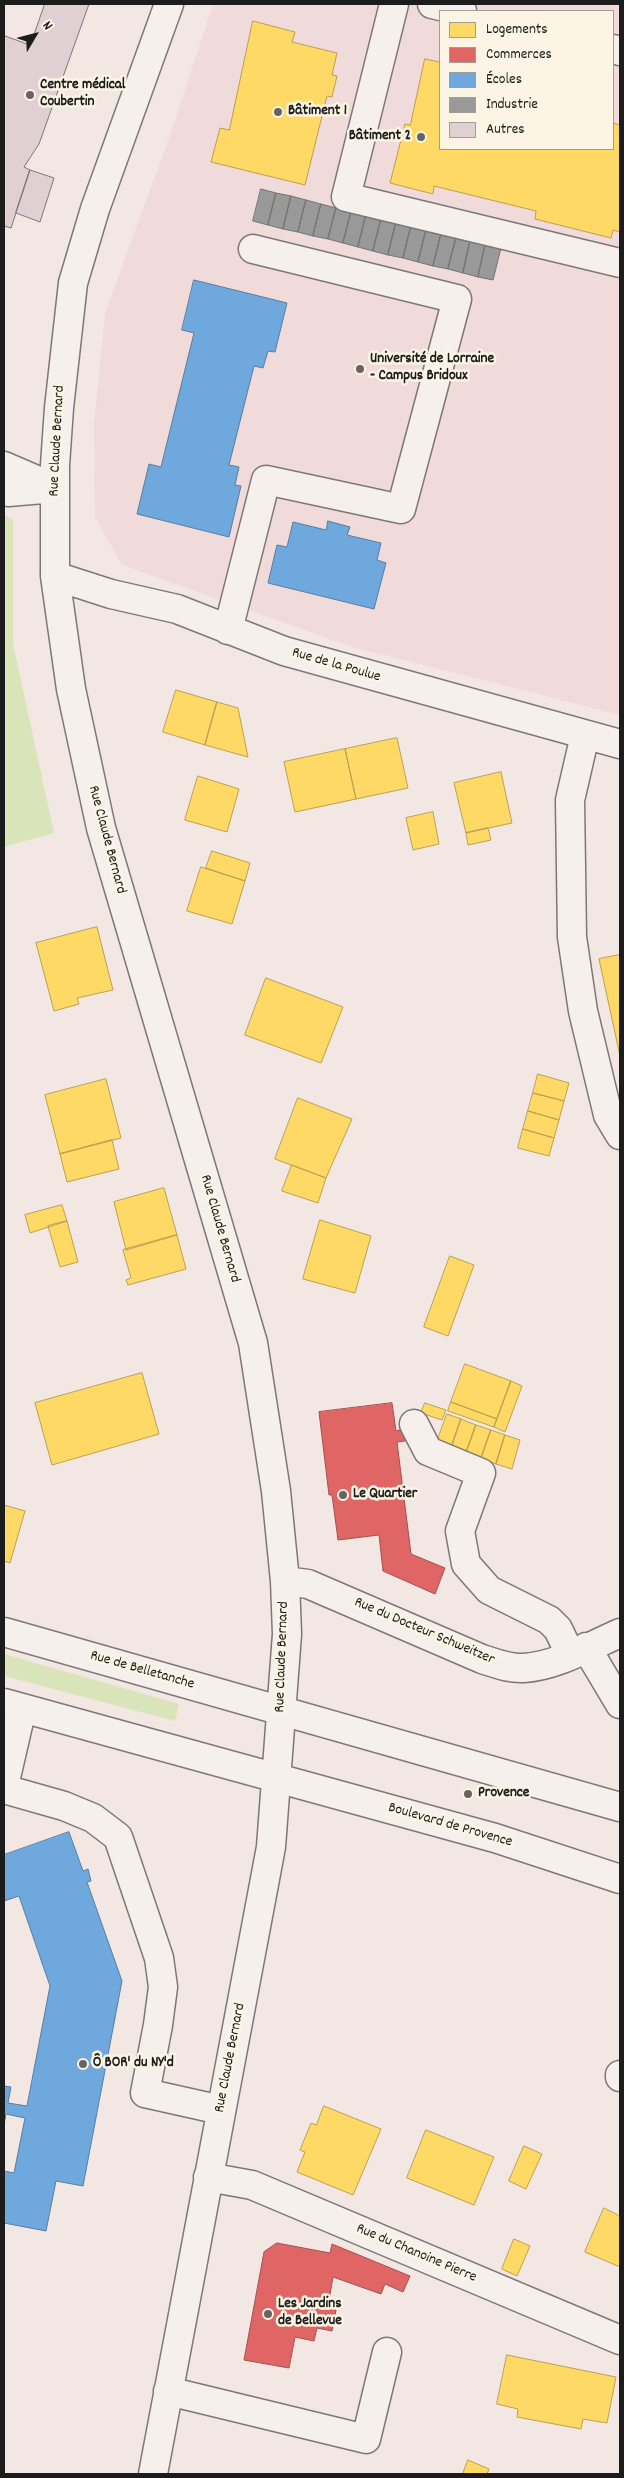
<!DOCTYPE html>
<meta charset="utf-8">
<style>
body{margin:0}
#map{position:relative;width:624px;height:2478px;overflow:hidden;background:#f3e7e4;font-family:Dekko,sans-serif}
canvas{display:block}
.frame{position:absolute;inset:0;border:5px solid #1c1c1c;pointer-events:none}
.legend{position:absolute;left:439px;top:10px;width:175px;height:140px;box-sizing:border-box;background:#fcf5e5;border:1px solid #a29e95;margin:0;padding:6px 9px;list-style:none;font-size:15px;color:#1c1c1c}
.legend li{display:flex;align-items:center;gap:10px;height:25px}
.legend b{width:25px;border:1px solid #a29e95}
.north{position:absolute;left:10px;top:10px;width:50px;height:50px;-webkit-text-stroke:4px #fcf5e5;paint-order:stroke;rotate:53deg;font-size:14px;font-weight:700;line-height:20px;text-align:center;color:#1c1c1c}
.north::after{content:'';display:block;margin:auto;width:18px;height:22px;background:#1c1c1c;clip-path:polygon(50% 0,100% 100%,50% 72%,0 100%)}
</style>
<div id="map">
<canvas width="624" height="2478"></canvas>
<div class="frame"></div>
<ul class="legend">
<li><b style="height:14px;background:#ffd966"></b>Logements</li>
<li><b style="height:14px;background:#e06666"></b>Commerces</li>
<li><b style="height:14px;background:#6fa8dc"></b>Écoles</li>
<li><b style="height:14px;background:#999"></b>Industrie</li>
<li><b style="height:14px;background:#e1d0d3"></b>Autres</li>
</ul>
<div class="north">N</div>
</div>
<script>
const ctx = document.querySelector('canvas').getContext('2d');
ctx.lineJoin = 'round';
function fill(path, color) { ctx.fillStyle = color; ctx.fill(path, 'evenodd'); }
function stroke(path, color, width, dash) { ctx.strokeStyle = color; ctx.lineWidth = width; ctx.lineCap = dash ? 'butt' : 'round'; ctx.setLineDash(dash || []); ctx.stroke(path); }
function write(font, color, halo, rows, align = 'center') {
  ctx.font = font + ' Dekko,sans-serif'; ctx.lineWidth = 5; ctx.setLineDash([]); ctx.textBaseline = 'middle'; ctx.strokeStyle = halo; ctx.fillStyle = color; for (const [text, x, y, turn = 0] of rows) {
    ctx.save(); ctx.translate(x, y); ctx.rotate((+turn || 0) * Math.PI / 180); ctx.textAlign = isNaN(turn) ? turn : align; if (halo) ctx.strokeText(text, 0, 0); ctx.fillText(text, 0, 0); ctx.restore();
  }
}
const built = new Path2D(`
 M213,4H620V715L352,647L122,565L95,517L94,425L105,313L173,127ZM440,11H613V149H440Z`);
const green = new Path2D(`
 M4,515L13,520V644L54,833L4,847Z
 M4,1654L179,1704L175,1721L4,1676Z`);
const homes = new Path2D(`
 M253,21L295,32L292,42L337,53L332,75L337,76L332,97L327,96L305,185L211,162L220,128L229,130Z
 M425,59L440,62V149H613V123L620,125V232L613,230L611,238L535,219L536,211L434,186L433,194L390,183L405,124L410,125Z
 M176,690L217,702L205,745L163,732Z
 M217,702L238,708L248,757L205,745Z
 M397,738L408,788L356,799L345,749Z
 M345,749L356,799L295,812L284,762Z
 M501,772L512,823L466,833L454,783Z
 M198,776L239,789L227,832L185,820Z
 M433,812L439,844L413,850L406,818Z
 M488,828L491,840L468,845L466,833Z
 M212,851L250,863L245,881L206,868Z
 M201,867L245,881L232,924L187,911Z
 M97,927L113,990L77,998L79,1004L54,1011L36,943Z
 M620,955V1056L599,959Z
 M266,978L343,1007L321,1063L245,1035Z
 M538,1074L569,1083L564,1101L533,1093Z
 M106,1079L121,1138L60,1154L45,1095Z
 M533,1093L564,1101L559,1120L528,1111Z
 M298,1098L352,1119L326,1178L275,1159Z
 M528,1111L559,1120L554,1138L523,1129Z
 M523,1129L554,1138L549,1156L518,1148Z
 M112,1140L119,1169L67,1182L60,1154Z
 M292,1165L326,1178L318,1203L282,1191Z
 M164,1188L177,1235L126,1250L114,1202Z
 M62,1205L67,1221L30,1233L25,1215Z
 M320,1220L371,1236L355,1293L303,1279Z
 M67,1221L78,1262L60,1267L48,1226Z
 M177,1235L186,1269L128,1285L126,1280L131,1278L123,1250Z
 M450,1256L474,1265L448,1336L424,1327Z
 M465,1364L511,1381L497,1419L451,1402Z
 M142,1373L159,1434L52,1465L35,1403Z
 M511,1381L522,1386L505,1432L494,1427Z
 M451,1402L497,1419L494,1427L448,1411Z
 M425,1403L446,1410L442,1420L421,1413Z
 M447,1414L461,1419L451,1448L437,1442Z
 M461,1419L476,1425L466,1453L451,1448Z
 M476,1425L491,1430L481,1458L466,1453Z
 M491,1430L505,1435L496,1464L481,1458Z
 M505,1435L520,1440L512,1469L496,1464Z
 M4,1505L25,1511L10,1563L4,1561Z
 M324,2106L381,2129L353,2195L297,2172L305,2152L300,2150L311,2123L316,2125Z
 M426,2130L494,2157L474,2205L407,2178Z
 M524,2146L542,2154L526,2189L509,2181Z
 M604,2208L620,2216V2267L585,2252Z
 M514,2239L530,2246L517,2276L502,2269Z
 M507,2355L616,2377L607,2423L583,2419L581,2429L517,2417L518,2409L497,2404Z
 M468,2460L489,2469L487,2474H463Z`);
const shops = new Path2D(`
 M392,1403L396,1431L403,1429L405,1441L397,1442L411,1554L445,1568L435,1594L383,1571L379,1535L338,1540L332,1495H329L319,1412Z
 M277,2243L330,2253L332,2244L410,2276L403,2292L385,2284L381,2294L333,2277L329,2300L322,2299L321,2307L336,2310L332,2331L317,2328L314,2341L295,2337L289,2368L244,2360L264,2252Z`);
const schools = new Path2D(`
 M194,280L287,303L275,352L268,351L263,368L254,366L229,465L239,467L235,485L241,486L229,537L137,514L149,464L161,467L194,333L182,330Z
 M328,521L350,527L347,535L381,543L377,560L386,563L374,609L268,583L277,545L287,547L293,522L326,530Z
 M69,1832L83,1871L88,1869L91,1881L87,1882L122,1981L83,2186L56,2181L46,2231L4,2223V2171L14,2173L25,2118L6,2114L4,2125V2086L11,2087L8,2103L27,2106L50,1986L19,1896L4,1901V1855Z`);
const industry = new Path2D(`
 M261,189L276,193L268,225L253,221Z
 M276,193L291,196L283,229L268,225Z
 M291,196L306,200L298,232L283,229Z
 M306,200L321,204L313,236L298,232Z
 M321,204L336,208L328,239L313,236Z
 M336,208L351,212L343,243L328,239Z
 M351,212L366,215L358,247L343,243Z
 M366,215L381,219L373,251L358,247Z
 M381,219L396,222L388,255L373,251Z
 M396,222L411,226L403,258L388,255Z
 M411,226L426,230L418,262L403,258Z
 M426,230L441,234L433,266L418,262Z
 M441,234L456,238L448,269L433,266Z
 M456,238L470,241L463,273L448,269Z
 M470,241L485,245L478,277L463,273Z
 M485,245L501,248L493,280L478,277Z`);
const building = new Path2D(`
 M45,4H89L39,144L24,167L30,170L11,228L4,226V38L5,36L30,45Z
 M30,170L54,178L40,222L16,213Z`);
const minor = new Path2D(`
 M394,4L346,197L620,263
 M432,4L462,11
 M613,49L620,51
 M4,466L55,488L8,492L4,490
 M55,576L111,594L177,609L284,651L620,744
 M228,630L266,480L401,509L457,299L253,249
 M585,735L570,800L572,937L583,1011L608,1115L620,1135
 M414,1424L428,1451L481,1473L460,1531L466,1564L489,1590L549,1620L558,1629L570,1654
 M285,1581L308,1584L482,1659C495,1663 509,1669 524,1668C557,1666 590,1646 620,1633
 M4,1632L620,1807
 M586,1647L620,1704
 M4,1703L495,1838L620,1879
 M4,1786L22,1708
 M4,1789L64,1806L93,1818L118,1837L159,1958L163,1987L158,2025L145,2093L221,2110
 M620,2075V2077
 M208,2177L252,2185L620,2340
 M168,2391L366,2439L387,2352
 M153,2474L271,1847L287,1634L285,1581L276,1491L253,1343L101,828L71,689L55,576V465L59,408L73,283L95,209L169,4`);
const markers = [
 [30,95,5,"#676362"],
 [278,112,5,"#676362"],
 [421,137,5,"#676362"],
 [360,369,5,"#676362"],
 [343,1495,5,"#676362"],
 [468,1794,5,"#676362"],
 [83,2064,5,"#676362"],
 [268,2314,5,"#676362"]
];
const poiNames = [
 ["Centre médical",40,86],
 ["Coubertin",40,103],
 ["Bâtiment 1",288,112],
 ["Bâtiment 2",411,137,"right"],
 ["Université de Lorraine",370,360],
 ["- Campus Bridoux",370,377],
 ["Le Quartier",353,1495],
 ["Provence",478,1794],
 ["Ô BOR' du NY'd",93,2064],
 ["Les Jardins",278,2305],
 ["de Bellevue",278,2322]
];
const streetNames = [
 ["Rue Claude Bernard",58,441,-87],
 ["Rue de la Poulue",336,666,16],
 ["Rue Claude Bernard",106,840,75],
 ["Rue Claude Bernard",219,1229,74],
 ["Rue du Docteur Schweitzer",424,1632,23],
 ["Rue Claude Bernard",283,1657,-88],
 ["Rue de Belletanche",142,1671,16],
 ["Boulevard de Provence",450,1826,16],
 ["Rue Claude Bernard",231,2058,-79],
 ["Rue du Chanoine Pierre",416,2254,23]
];
fill(built, '#f1dada');
fill(green, '#dae4bb');
fill(homes, '#ffd966');
stroke(homes, '#bba050', 1);
fill(shops, '#e06666');
stroke(shops, '#a55050', 1);
fill(schools, '#6fa8dc');
stroke(schools, '#567ea2', 1);
fill(industry, '#999');
stroke(industry, '#747474', 1);
fill(building, '#e1d0d3');
stroke(building, '#7d7776', 1);
stroke(minor, '#7d7776', 31);
stroke(minor, '#f5f0eb', 28);
for (const [x, y, r, color] of markers) { const dot = new Path2D(); dot.arc(x, y, r, 0, 2 * Math.PI); ctx.fillStyle = color; ctx.fill(dot); stroke(dot, '#fcf5e5', 2); }
write('bold 15px', '#1c1c1c', '#fcf5e5', poiNames, 'left');
write('15px', '#1c1c1c', '#fcf5e5', streetNames);
</script>
